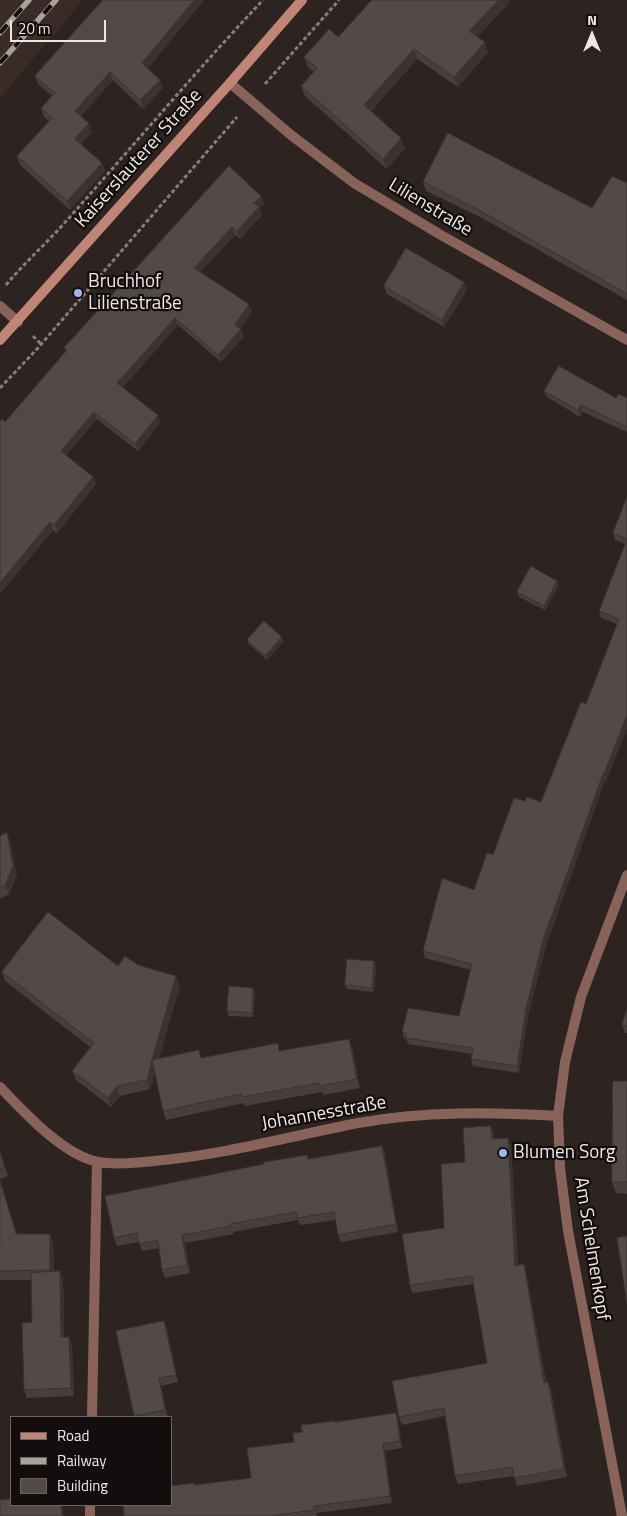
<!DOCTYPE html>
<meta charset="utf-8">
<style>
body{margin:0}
#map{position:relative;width:627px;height:1516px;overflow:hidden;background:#2d2421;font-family:"Titillium Web",sans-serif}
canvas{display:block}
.legend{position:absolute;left:10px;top:1416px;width:162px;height:90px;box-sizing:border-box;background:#120e0d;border:1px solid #6a6563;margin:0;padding:6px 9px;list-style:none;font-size:15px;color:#ede7e5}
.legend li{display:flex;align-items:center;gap:10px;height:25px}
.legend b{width:25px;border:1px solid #6a6563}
.north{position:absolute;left:567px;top:10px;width:50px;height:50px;-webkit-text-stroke:4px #120e0d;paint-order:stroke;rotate:0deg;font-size:14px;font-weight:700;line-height:20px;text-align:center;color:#ede7e5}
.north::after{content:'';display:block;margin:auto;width:18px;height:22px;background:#ede7e5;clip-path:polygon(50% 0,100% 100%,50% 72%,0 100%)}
.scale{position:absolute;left:10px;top:20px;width:96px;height:22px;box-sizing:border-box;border:2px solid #ede7e5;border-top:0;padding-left:6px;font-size:15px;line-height:18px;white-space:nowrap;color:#ede7e5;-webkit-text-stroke:4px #120e0d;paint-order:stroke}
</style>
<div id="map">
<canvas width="627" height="1516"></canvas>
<ul class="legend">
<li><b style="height:6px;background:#c18576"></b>Road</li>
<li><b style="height:6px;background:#a8a19e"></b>Railway</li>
<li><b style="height:14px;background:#534946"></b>Building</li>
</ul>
<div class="north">N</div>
<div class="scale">20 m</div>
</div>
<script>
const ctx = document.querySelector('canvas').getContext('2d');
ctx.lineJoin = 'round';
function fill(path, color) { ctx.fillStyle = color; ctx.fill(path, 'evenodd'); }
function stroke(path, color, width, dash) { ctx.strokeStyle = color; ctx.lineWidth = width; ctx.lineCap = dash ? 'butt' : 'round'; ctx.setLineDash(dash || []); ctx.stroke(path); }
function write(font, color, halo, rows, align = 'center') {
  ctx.font = font + ' "Titillium Web",sans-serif'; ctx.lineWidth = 4.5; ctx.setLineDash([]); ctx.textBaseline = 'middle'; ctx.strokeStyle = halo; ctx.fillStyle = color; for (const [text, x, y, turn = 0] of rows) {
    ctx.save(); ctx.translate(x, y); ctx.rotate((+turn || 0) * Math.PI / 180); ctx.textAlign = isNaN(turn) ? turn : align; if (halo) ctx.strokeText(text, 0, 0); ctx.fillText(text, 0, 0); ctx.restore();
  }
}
const built = new Path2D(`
 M2,0H83L0,98V2Z`);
const path = new Path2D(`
 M265,84L339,0
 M6,285C25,262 48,242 68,219C133,146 196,71 263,0
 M33,336L41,344
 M0,388L37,349L237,117`);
const service = new Path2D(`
 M92,1417L97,1162
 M90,1516V1505`);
const minor = new Path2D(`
 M230,83L291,135L354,183L441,235L627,340
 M0,306L18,322
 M0,1087C24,1112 63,1155 98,1162C115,1165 136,1163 154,1161C223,1155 291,1136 358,1123C424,1111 491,1112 558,1116
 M622,1516L568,1231L560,1168L558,1116L565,1062L581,997L627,875`);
const secondary = new Path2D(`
 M0,340L230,83L302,0`);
const rail = new Path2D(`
 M0,33L29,0
 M0,63L56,0`);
const wall = new Path2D(`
 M103,0H204L148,68L163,88L143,109L113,80L81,116L92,132L81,144L102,163L105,171L70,210L20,165L17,156L49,121L44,117L41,108L52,96L38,84L35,76Z
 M372,0H508L509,3L477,37L488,52L458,87L417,59L371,111L405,148L387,169L305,96L301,86L314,72L308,67L304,57L338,37Z
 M423,182L592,208L627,183V300L482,218L426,191Z
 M261,196L264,203L259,208L262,215L240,239L235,235L200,272L252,311L240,329L244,337L221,362L178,325L123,387L160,423L138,451L97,419L66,455L96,484L58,532L56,533L53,530L0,594V421L5,422L66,351L64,348Z
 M384,286L467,290L444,327L387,294Z
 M544,391L616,398H627V432L583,412L580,417L547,397Z
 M627,497V728L606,781L605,780L546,946L528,1015L519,1073L473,1066L471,1059L472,1054L408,1044L406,1039L404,1038L402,1032L459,1016L471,970L425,958L423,951L474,890L493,855L525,801L541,802L586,704L617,624L601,618L599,611L625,544L615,540L613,533Z
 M559,585L545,610L519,597L517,592Z
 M247,640L284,641L267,660L249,644Z
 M7,833L10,842L17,875L9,894L0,899V836Z
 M374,961L376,966L374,992L347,989L345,985Z
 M138,965L180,985L159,1058H202L281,1051L349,1039L352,1048L360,1088L323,1095L322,1092L245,1106L244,1103L166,1120L163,1111L155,1072L150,1089L120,1096L111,1107L76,1080L72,1071L90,1047L5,981L2,972Z
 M253,988L255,992L253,1017L229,1016L227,1011Z
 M627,1009V1033H625L622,1025Z
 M627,1081V1194L616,1193L612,1182Z
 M494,1134V1139L508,1138L511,1146L518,1265L524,1264L526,1272L546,1382L551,1390L567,1477L517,1486L514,1476L458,1484L455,1476L445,1416L402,1425L399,1417L487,1363L474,1284L412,1293L410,1285L444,1228L465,1162Z
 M382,1146L385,1154L398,1232L341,1242L338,1235L336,1220L300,1225L298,1220L233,1232L234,1234L185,1243L190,1273L165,1278L162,1270L159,1248L142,1251L139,1242L117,1246L114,1238L309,1159Z
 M0,1150L8,1176L0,1179Z
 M0,1179L17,1234H50L53,1243L54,1272L63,1279L64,1337L72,1345L74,1396L27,1398L24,1390L32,1322L31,1280H0Z
 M164,1321L167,1329L178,1382L161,1386L168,1417H135L134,1416Z
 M396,1413L398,1420L402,1448L385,1451L392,1503L316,1513L317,1516H124L195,1485L251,1478L294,1442L302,1432L335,1422Z`);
const shadedWall = new Path2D(`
 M194,0H204L145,72L142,63Z
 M499,0H508L509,3L473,41L469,31Z
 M485,42L488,52L458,87L454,77Z
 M414,49L417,59L368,115L364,105Z
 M110,72L113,80L78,119L75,111Z
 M160,80L163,88L143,109L140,100Z
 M89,123L92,132L78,147L75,139Z
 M401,138L405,148L387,169L383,159Z
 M102,163L105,171L70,210L67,201Z
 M261,196L264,203L259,208L262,215L240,239L237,231L254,203Z
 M232,227L235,235L197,276L194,268Z
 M464,282L467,290L444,327L442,320Z
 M249,304L252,311L238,333L235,325Z
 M175,318L178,325L120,391L117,383Z
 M241,329L244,337L221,362L218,355Z
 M581,405L583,412L580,417L578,410Z
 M94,412L97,419L63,458L61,451Z
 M158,415L160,423L138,451L135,444Z
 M93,477L96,484L58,532L55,524Z
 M50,522L53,530L0,594V583Z
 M557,581L559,585L545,610L544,606Z
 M282,637L284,641L267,660L265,656Z
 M627,715V728L606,781L604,774Z
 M603,774L605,780L546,946L528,1015L519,1073L517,1066L526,1009L543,940Z
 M7,833L10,842L17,875L9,894L5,885Z
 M374,961L376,966L374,992L372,988Z
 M176,976L180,985L156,1069L152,1060Z
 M253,988L255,992L253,1017L252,1013Z
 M349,1039L352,1048L360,1088L357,1079Z
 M152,1060L156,1069L150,1089L147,1080Z
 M117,1086L120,1096L111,1107L108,1098Z
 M491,1126L494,1134V1147L492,1139Z
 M508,1138L511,1146L518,1274L515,1266Z
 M382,1146L385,1154L398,1232L396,1224Z
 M0,1150L8,1176L4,1167Z
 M0,1179L19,1243L0,1181Z
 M50,1234L53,1243L54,1279L50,1270Z
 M182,1235L185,1243L190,1273L187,1265Z
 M524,1264L526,1272L547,1391L544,1383Z
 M60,1271L63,1279L64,1345L61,1337Z
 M164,1321L167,1329L178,1382L176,1375Z
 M69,1337L72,1345L74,1396L71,1388Z
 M159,1378L161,1386L168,1417L165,1410Z
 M548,1382L551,1390L567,1477L564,1469Z
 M396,1413L398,1420L402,1448L400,1441Z
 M383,1444L385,1451L392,1503L390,1496Z
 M61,1505H62L64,1516H62Z`);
const building = new Path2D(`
 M103,0H194L142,63L160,80L140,100L110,72L75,111L89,123L75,139L102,163L67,201L17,156L52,118L41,108L55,93L35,76Z
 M372,0H499L469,31L485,42L454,77L414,49L364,105L401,138L383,159L301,86L317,68L304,57L329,29L338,37Z
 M448,133L592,208L612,176L627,183V294L479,210L423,182Z
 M229,166L261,196L254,203L259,207L237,231L232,227L194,268L249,304L235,325L241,329L218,355L175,318L117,383L158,415L135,444L94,412L61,451L93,477L55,524L53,525L50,522L0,583V421L2,419L5,422L67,350L64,348Z
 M406,248L464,282L442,320L384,286Z
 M559,366L616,398L618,394L627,398V427L581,405L578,410L544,391Z
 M627,497V715L604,774H603L543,940L526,1009L517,1066L471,1059L473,1048L406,1038V1033L402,1032L408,1008L459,1016L472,964L423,951L442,878L474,890L487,853L493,855L514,798L525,801L527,797L541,802L581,702L586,704L619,619L599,611L627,539L613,533Z
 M531,566L557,581L544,606L517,592Z
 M264,621L282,637L265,656L247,640Z
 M7,833L13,866L5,885L0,888V836Z
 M48,912L118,966L125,956L138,965L176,976L152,1060L199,1050L201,1058L278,1043L279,1051L349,1039L357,1079L320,1086L319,1083L242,1097L241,1094L163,1111L152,1060L147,1080L117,1086L108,1098L72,1071L94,1043L2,972Z
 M347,959L374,961L372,988L345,985Z
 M229,986L253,988L252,1013L227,1011Z
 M627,1009V1026L622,1025Z
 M613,1081H627V1182H612Z
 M491,1126L492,1139L508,1138L515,1266L524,1264L544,1383L548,1382L564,1469L514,1478L512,1467L455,1476L444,1408L399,1417L392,1381L487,1363L472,1276L410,1285L402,1234L444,1228L441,1164L465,1162L463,1128Z
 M382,1146L396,1224L338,1235L334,1212L297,1218L296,1212L230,1224L231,1226L182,1235L187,1265L162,1270L158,1240L139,1244L137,1233L114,1238L105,1196L264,1164V1162L307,1155L308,1159Z
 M0,1152L4,1167L0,1169Z
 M0,1181L16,1234H50V1270L0,1271Z
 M627,1236V1305L617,1238Z
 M60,1271L61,1337H69L71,1388L24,1390L22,1323L32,1322L31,1273Z
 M164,1321L176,1375L159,1378L165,1410L134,1416L116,1331Z
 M396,1413L400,1441L383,1444L390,1496L314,1506V1510L271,1516H124L123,1505H171V1486L194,1483V1485L251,1478L247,1448L294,1442L293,1433L302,1432L301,1425L334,1421L335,1422Z
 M11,1499V1505H61L62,1516H0V1500Z`);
const markers = [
 [78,293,5,"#9eb4fd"],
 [503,1153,5,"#9eb4fd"]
];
const streetNames = [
 ["Kaiserslauterer Straße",139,159,-48],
 ["Lilienstraße",430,208,31],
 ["Johannesstraße",324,1114,-10],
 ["Am Schelmenkopf",591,1249,81]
];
const poiNames = [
 ["Bruchhof",88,282],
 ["Lilienstraße",88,304],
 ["Blumen Sorg",513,1153]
];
fill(built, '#3a2b27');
stroke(path, '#867e7c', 3, [4, 2.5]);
stroke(service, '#896359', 10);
stroke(minor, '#896359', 10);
stroke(secondary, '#c18576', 10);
stroke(rail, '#a8a19e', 5.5);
stroke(rail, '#120e0d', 4, [11]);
fill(wall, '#473f3c');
fill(shadedWall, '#3a3331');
fill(building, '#534946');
stroke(building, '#3a3331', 1);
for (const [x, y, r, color] of markers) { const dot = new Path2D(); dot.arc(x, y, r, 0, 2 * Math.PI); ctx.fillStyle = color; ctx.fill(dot); stroke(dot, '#120e0d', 2); }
write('19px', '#ede7e5', '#120e0d', streetNames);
write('19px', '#ede7e5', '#120e0d', poiNames, 'left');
</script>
